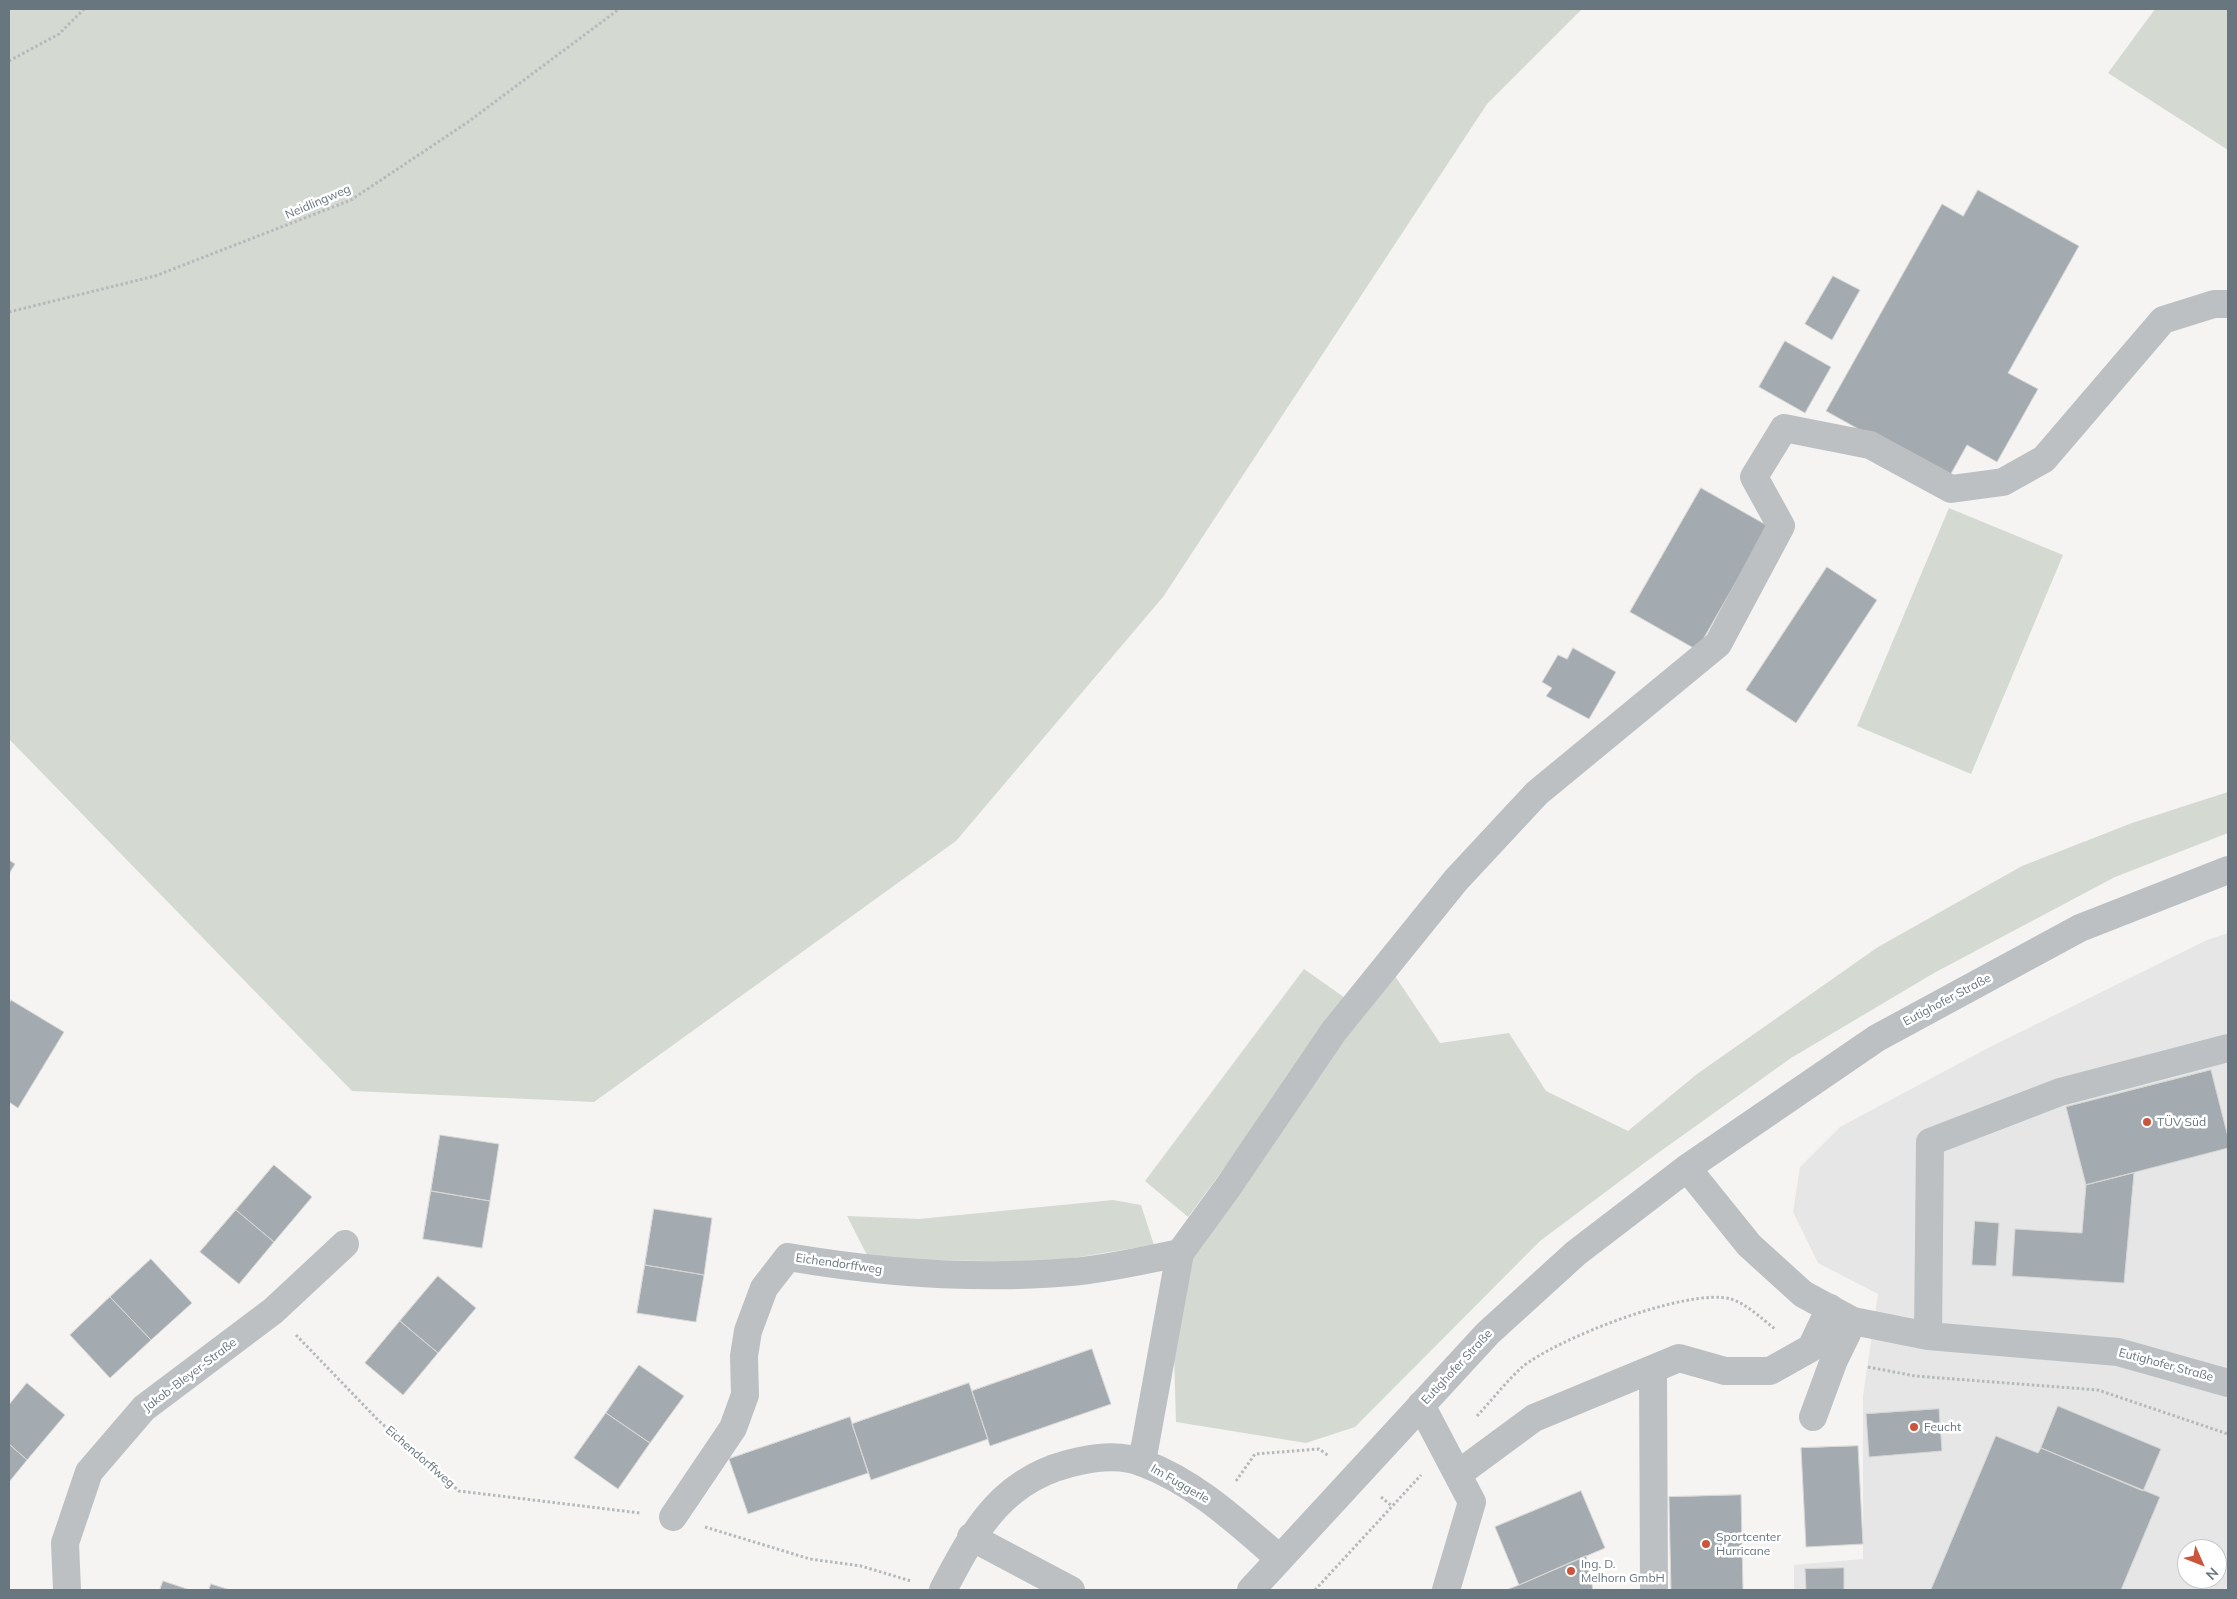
<!DOCTYPE html>
<meta charset="utf-8">
<style>
body{margin:0}
#map{position:relative;width:2237px;height:1599px;overflow:hidden;background:#f5f4f2;font-family:Mulish,sans-serif}
canvas{display:block}
.frame{position:absolute;inset:0;border:10px solid #68767f;pointer-events:none}
.north{position:absolute;left:2177px;top:1539px;width:50px;height:50px;box-sizing:border-box;background:#fff;border:1px solid #c3c8cc;border-radius:50%;rotate:134deg;font-size:14px;font-weight:700;line-height:20px;text-align:center;color:#68767f}
.north::after{content:'';display:block;margin:auto;width:18px;height:22px;background:#cb553b;clip-path:polygon(50% 0,100% 100%,50% 72%,0 100%)}
</style>
<div id="map">
<canvas width="2237" height="1599"></canvas>
<div class="frame"></div>
<div class="north">N</div>
</div>
<script>
const ctx = document.querySelector('canvas').getContext('2d');
ctx.lineJoin = 'round';
function fill(path, color) { ctx.fillStyle = color; ctx.fill(path, 'evenodd'); }
function stroke(path, color, width, dash) { ctx.strokeStyle = color; ctx.lineWidth = width; ctx.lineCap = dash ? 'butt' : 'round'; ctx.setLineDash(dash || []); ctx.stroke(path); }
function write(font, color, halo, rows, align = 'center') {
  ctx.font = font + ' Mulish,sans-serif'; ctx.lineWidth = 5; ctx.setLineDash([]); ctx.textBaseline = 'middle'; ctx.strokeStyle = halo; ctx.fillStyle = color; for (const [text, x, y, turn = 0] of rows) {
    ctx.save(); ctx.translate(x, y); ctx.rotate((+turn || 0) * Math.PI / 180); ctx.textAlign = isNaN(turn) ? turn : align; if (halo) ctx.strokeText(text, 0, 0); ctx.fillText(text, 0, 0); ctx.restore();
  }
}
const built = new Path2D(`
 M2228,933V1590H1794V1565L1863,1559V1396L1878,1294L1818,1263L1793,1212L1800,1167L1840,1127L1988,1048L2207,940ZM2187,1549H2217V1579H2187Z`);
const green = new Path2D(`
 M9,9H1582L1487,104L1163,597L956,841L594,1102L352,1091L9,739Z
 M2155,9H2228V150L2108,73Z
 M1949,508L2063,555L1971,774L1857,726Z
 M2228,792V833L2115,877L1934,973L1791,1058L1651,1158L1540,1241L1355,1427L1306,1443L1176,1422L1173,1318L1196,1245L1344,1038L1393,973L1440,1043L1509,1033L1546,1091L1628,1131L1697,1074L1878,947L2022,866L2132,823Z
 M1304,969L1348,1000L1188,1217L1145,1181Z
 M1113,1200L1141,1205L1154,1245L1048,1262L869,1259L847,1216L919,1219Z`);
const building = new Path2D(`
 M1978,190L2079,246L2008,373L2038,389L1997,462L1967,445L1948,479L1826,411L1942,204L1963,216Z
 M1833,276L1860,290L1832,340L1805,324Z
 M1785,341L1831,367L1805,413L1759,387Z
 M1701,488L1768,526L1697,650L1630,612Z
 M1827,567L1877,600L1796,723L1746,690Z
 M1573,648L1616,672L1589,719L1546,696L1552,688L1542,682L1558,655L1567,659Z
 M9,860L15,864L9,874Z
 M11,1000L64,1032L18,1108L9,1102V1004Z
 M2211,1070L2228,1137V1148L2086,1185L2066,1107Z
 M440,1135L499,1144L490,1201L431,1191Z
 M274,1165L312,1197L274,1242L236,1210Z
 M2134,1173L2124,1283L2012,1276L2015,1229L2082,1233L2086,1185Z
 M431,1191L490,1201L482,1248L423,1239Z
 M654,1209L712,1218L704,1275L645,1265Z
 M236,1210L274,1242L239,1284L200,1252Z
 M1975,1221L1999,1223L1996,1266L1972,1265Z
 M151,1259L192,1303L151,1340L110,1297Z
 M645,1265L704,1275L696,1322L637,1313Z
 M438,1276L476,1308L438,1353L400,1321Z
 M110,1297L151,1340L110,1378L70,1335Z
 M400,1321L438,1353L403,1395L365,1363Z
 M1092,1349L1111,1404L990,1446L972,1391Z
 M639,1365L684,1396L650,1443L606,1413Z
 M27,1383L65,1415L27,1460L9,1444V1405Z
 M969,1383L988,1439L871,1480L852,1424Z
 M2058,1406L2161,1449L2143,1491L2041,1448Z
 M1939,1409L1942,1451L1869,1457L1866,1414Z
 M606,1413L650,1443L618,1489L574,1458Z
 M850,1417L868,1473L748,1514L729,1459Z
 M1996,1436L2038,1453L2041,1448L2160,1497L2121,1590H1931Z
 M9,1444L27,1460L9,1482Z
 M1858,1446L1863,1544L1806,1547L1801,1448Z
 M1581,1491L1605,1548L1519,1585L1495,1527Z
 M1741,1495L1743,1590H1671L1669,1497Z
 M1586,1556L1593,1590H1506L1519,1585Z
 M1844,1568V1590H1806L1805,1569Z
 M163,1581L190,1590H160Z
 M211,1584L230,1590H209Z`);
const path = new Path2D(`
 M9,61L59,34L84,9
 M9,312L155,276L351,200L468,122L619,9
 M296,1335L379,1421L459,1491L640,1513
 M1868,1367L1915,1376L2098,1390L2228,1434
 M1477,1416C1492,1400 1505,1383 1521,1368C1555,1339 1689,1287 1731,1299C1747,1304 1762,1319 1775,1329
 M1236,1481L1255,1454L1319,1449L1329,1456
 M1381,1497L1392,1506
 M705,1527L810,1559L861,1566L911,1581
 M1315,1590L1421,1475`);
const minor = new Path2D(`
 M1687,1168L1749,1245L1803,1294L1853,1321L1928,1336L2118,1352L2228,1383
 M1928,1336L1930,1142L2060,1092L2228,1048
 M1653,1369L1654,1589
 M1421,1405L1472,1502L1446,1590
 M1813,1417L1834,1360L1853,1321
 M1142,1462L1180,1253L1228,1187L1334,1031L1456,880L1537,793L1718,644L1781,526L1754,477L1784,428L1870,445L1951,489L2003,482L2044,459L2163,320L2214,304H2228
 M1458,1474L1534,1418L1679,1358L1725,1371H1770L1811,1348L1830,1308
 M673,1517L733,1428L745,1395L744,1356L748,1331L764,1288L788,1257C881,1273 977,1280 1071,1272C1108,1269 1144,1260 1180,1253
 M971,1537L1071,1590
 M67,1590L65,1543L89,1472L144,1408L273,1311L345,1244
 M943,1590C976,1527 1004,1476 1080,1461C1099,1457 1124,1455 1143,1463C1196,1483 1237,1522 1279,1558
 M1251,1590L1488,1333L1576,1253L1687,1168L1877,1038L2080,928L2228,870`);
const markers = [
 [2147,1122,5,"#cb553b"],
 [1914,1427,5,"#cb553b"],
 [1706,1544,5,"#cb553b"],
 [1571,1571,5,"#cb553b"]
];
const streetNames = [
 ["Neidlingweg",318,202,-23],
 ["Eutighofer Straße",1947,1000,-28],
 ["Eichendorffweg",839,1264,8],
 ["Eutighofer Straße",2166,1365,15],
 ["Eutighofer Straße",1457,1367,-47],
 ["Jakob-Bleyer-Straße",190,1375,-37],
 ["Eichendorffweg",420,1457,41],
 ["Im Fuggerle",1180,1484,30]
];
const poiNames = [
 ["TÜV Süd",2157,1122],
 ["Feucht",1924,1427],
 ["Sportcenter",1716,1537],
 ["Hurricane",1716,1551],
 ["Ing. D.",1581,1564],
 ["Melhorn GmbH",1581,1578]
];
fill(built, '#e5e6e5');
fill(green, '#d4d9d1');
fill(building, '#a4abb0');
stroke(building, '#d6d6d4', 1);
stroke(path, '#b6b9bb', 3, [2.5, 2.5]);
stroke(minor, '#bcc0c3', 28);
for (const [x, y, r, color] of markers) { const dot = new Path2D(); dot.arc(x, y, r, 0, 2 * Math.PI); ctx.fillStyle = color; ctx.fill(dot); stroke(dot, '#fff', 2); }
write('12px', '#68767f', '#fff', streetNames);
write('12px', '#68767f', '#fff', poiNames, 'left');
</script>
